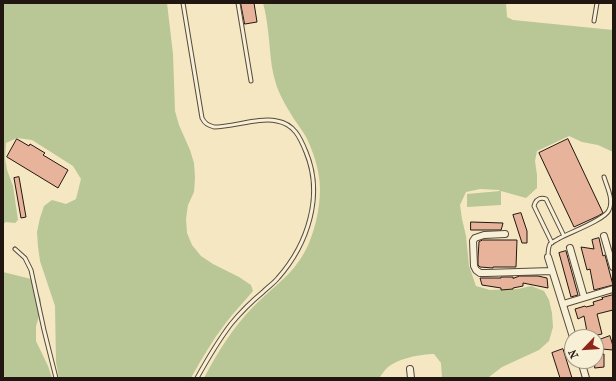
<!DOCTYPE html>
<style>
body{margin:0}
#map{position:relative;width:616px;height:381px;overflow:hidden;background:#f4e7c2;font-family:"IM FELL French Canon",serif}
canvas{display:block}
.frame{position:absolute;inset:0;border:4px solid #221611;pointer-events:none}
.north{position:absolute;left:564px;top:329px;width:40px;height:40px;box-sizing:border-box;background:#f8efd7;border:1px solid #a29888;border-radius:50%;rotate:245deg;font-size:11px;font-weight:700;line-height:16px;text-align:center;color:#221611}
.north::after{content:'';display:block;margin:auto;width:14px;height:18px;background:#8f2418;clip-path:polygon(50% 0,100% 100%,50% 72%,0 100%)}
</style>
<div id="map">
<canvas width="616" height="381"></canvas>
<div class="frame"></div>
<div class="north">N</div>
</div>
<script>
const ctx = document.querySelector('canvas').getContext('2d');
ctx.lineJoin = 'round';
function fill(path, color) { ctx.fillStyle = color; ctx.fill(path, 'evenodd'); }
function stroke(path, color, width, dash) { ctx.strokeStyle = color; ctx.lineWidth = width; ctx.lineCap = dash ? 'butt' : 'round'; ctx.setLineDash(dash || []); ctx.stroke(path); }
const green = new Path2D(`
 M3,3H167L173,54L175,111L179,125L190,150L194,163L195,178L194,192L188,205L186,219L187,233L192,245L201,256L213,264L239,277L251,285L253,291C244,302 233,313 225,324C212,341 201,360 191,378H59L56,362L55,306L40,261L38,247L37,232L40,218L44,206L52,200L66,204L76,199L81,179L73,166L32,140L17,138L6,143L5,158L7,170L13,186L18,220L15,223L6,222L3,224Z
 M263,3H506L507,17L513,20L613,30V152L598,145L582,142L569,136L537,151L535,161L537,175V188L526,198L501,191V205L467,207V194L500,191L499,190L480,189L466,192L460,205L462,219L466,236L469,266L476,286L490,290L518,289L531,286L544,291L549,300L552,313L553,327L549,341L539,350L502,367L489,377V378H442L441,363L434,354C421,354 395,359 386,369C384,371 382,374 380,377V378H204C217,353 232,329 252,308C267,292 287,279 299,261C314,241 323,202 319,177C317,163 312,149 306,137C302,130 298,125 294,119C288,109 281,98 277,87C274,78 272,69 271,60C269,41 268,21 263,3Z
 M3,272L31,279L36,287L41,300L40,313L36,326V341L48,366L52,378H6L3,375Z`);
const building = new Path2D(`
 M241,3H254L257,22L245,24Z
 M17,139L29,146L30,144L45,153L43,155L68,170L58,188L7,157Z
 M568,139L603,213L598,216L574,227L539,153Z
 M19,177L26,217L21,218L14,178Z
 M521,213L527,231V243H522L513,215Z
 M471,222L503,223L502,227L501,230H471Z
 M599,238L603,256L605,255L613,285L594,290L590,269L587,270L581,247L594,249L592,240Z
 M483,240H517L516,267H493V268L480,267L478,265V258L479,242Z
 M566,251L578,295L571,297L559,253Z
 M520,276H538L547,278L548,288L523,283V286L513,288V289L501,290V288L482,285L480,278H501V277H513V278Z
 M613,295V310L597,314L602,334L588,337L584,316L578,319L575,309L585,306L586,307L594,305L593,302L603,299L602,298Z
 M610,336L613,346V350L602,349L599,340Z
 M563,349L572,378H560L552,353Z
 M596,354H604V367L595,368Z`);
const service = new Path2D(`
 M183,3L202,118C205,124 208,125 214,127C233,127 259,117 277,121C294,124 300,137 306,152C324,195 308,244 278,278C274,283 268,287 263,292C251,302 240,313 231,324C218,341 207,360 197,378
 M238,3L251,81
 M594,21L597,3
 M552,243L534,206L535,203C537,199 541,197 546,199L564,236
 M15,249L25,258L31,270L44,330L56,378
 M548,257C548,253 548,248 550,244C552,242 555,241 558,239C568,233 605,220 609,210C614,200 607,187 604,177`);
const minor = new Path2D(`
 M505,234L484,235L475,238L473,241L474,266L476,270L480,273H486L552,271
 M604,236L613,267
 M570,248L584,297
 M548,257L573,337
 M563,304L613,289
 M581,361L586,378
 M410,369L411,378`);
fill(green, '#b9c695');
fill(building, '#e8b39b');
stroke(building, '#221611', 1);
stroke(service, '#564a3d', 5);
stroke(minor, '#564a3d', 8);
stroke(service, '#f8efd7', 3);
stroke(minor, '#f8efd7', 6);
</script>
